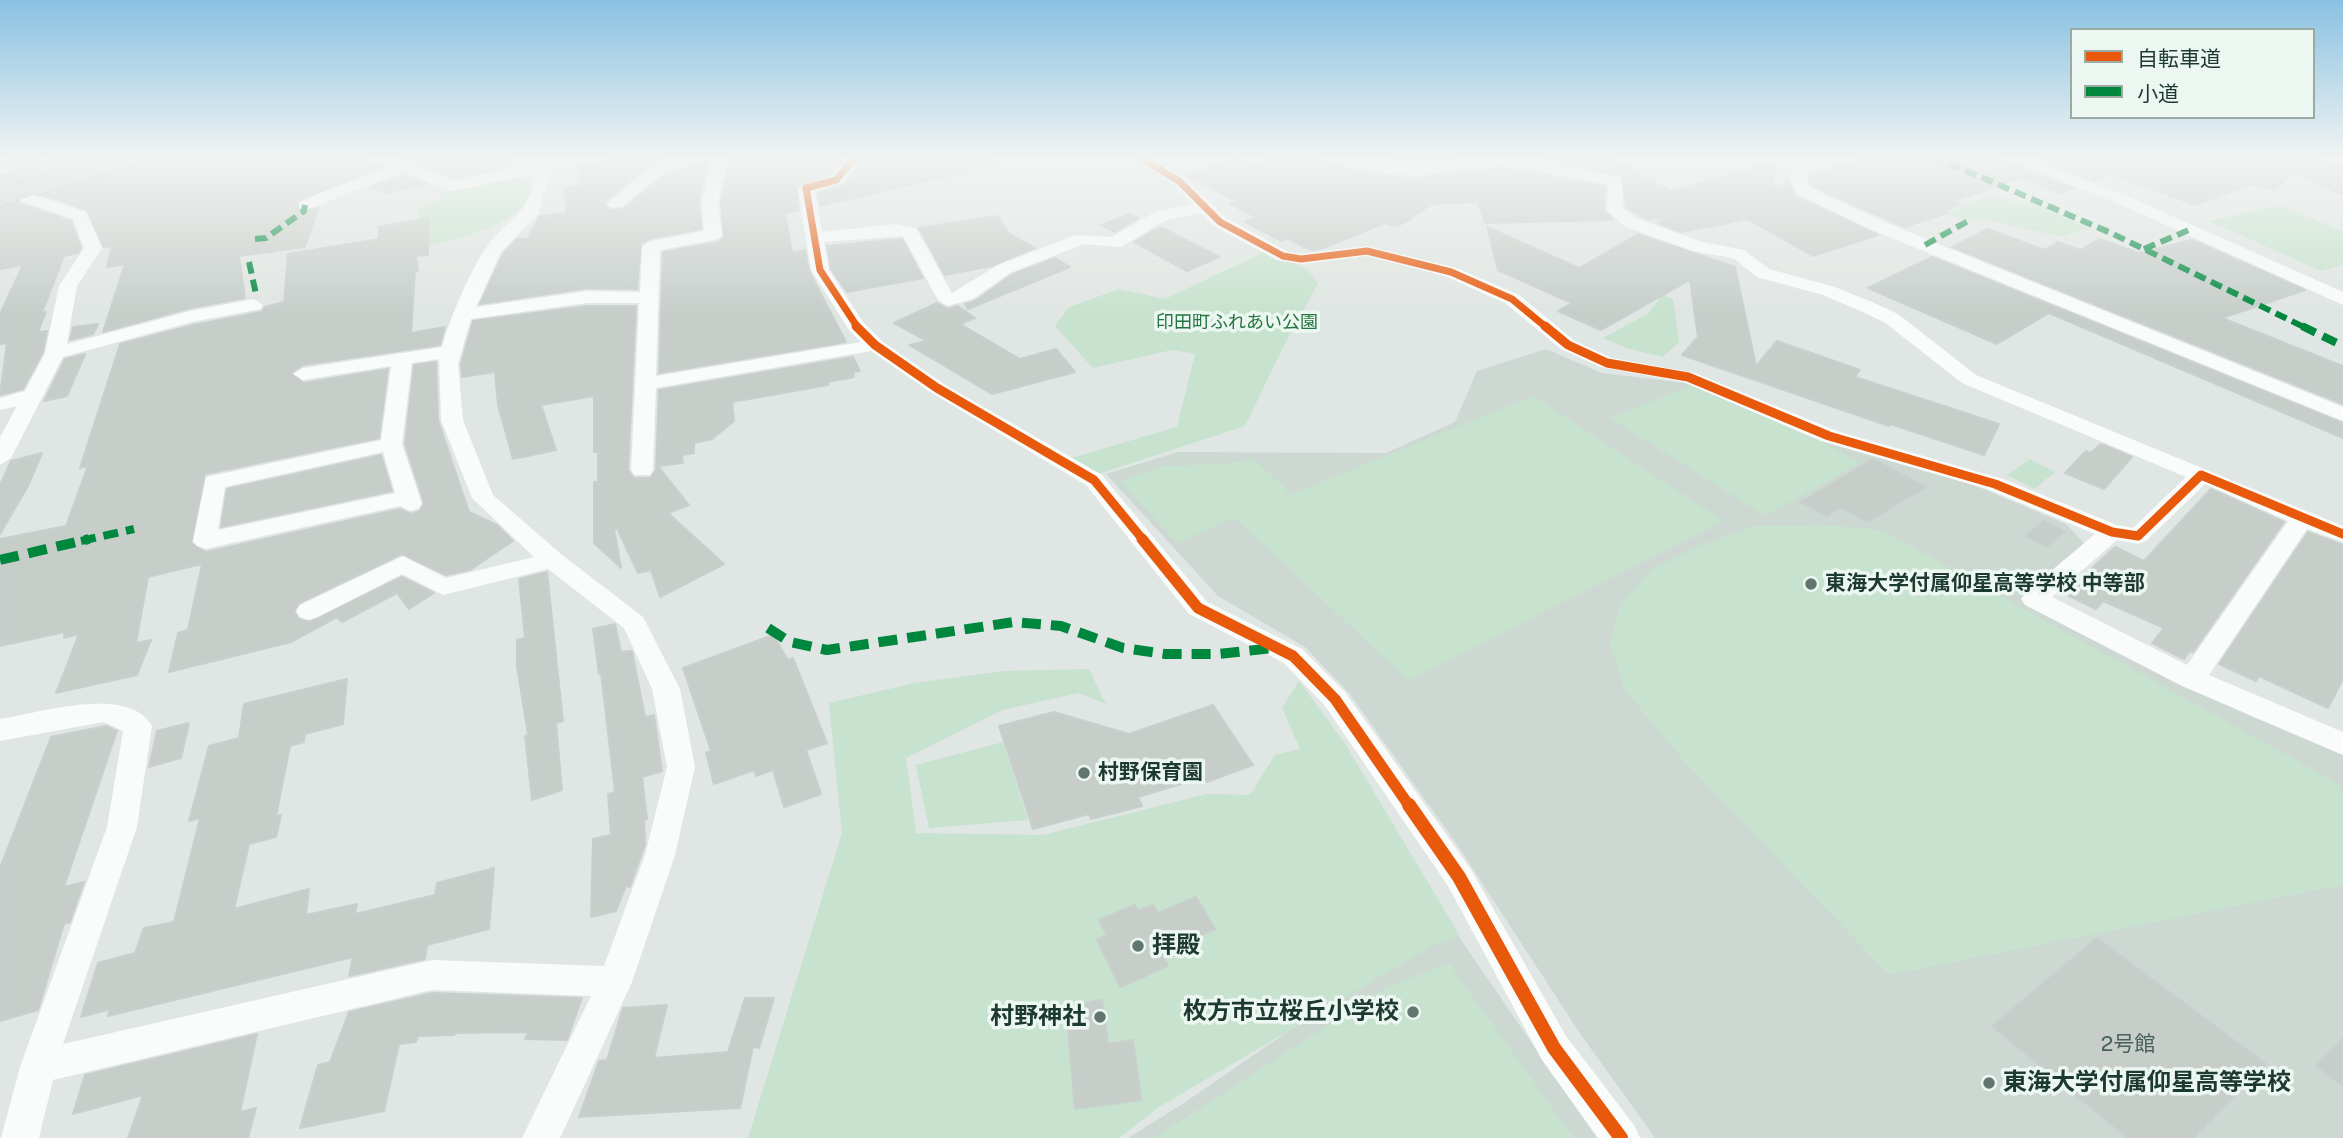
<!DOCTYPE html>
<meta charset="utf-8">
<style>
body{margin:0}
#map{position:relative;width:2343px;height:1138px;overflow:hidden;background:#e0e6e3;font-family:"Public Sans","Noto Sans JP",sans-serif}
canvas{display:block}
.legend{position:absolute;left:2070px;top:28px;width:245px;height:91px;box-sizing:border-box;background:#edf7f1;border:2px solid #9aaba4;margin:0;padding:9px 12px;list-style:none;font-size:21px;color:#1d3a31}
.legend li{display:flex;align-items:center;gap:14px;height:35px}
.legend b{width:35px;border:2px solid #9aaba4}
</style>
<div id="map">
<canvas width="2343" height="1138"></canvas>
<ul class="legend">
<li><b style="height:9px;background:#e8590c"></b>自転車道</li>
<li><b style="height:9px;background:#00873e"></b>小道</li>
</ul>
</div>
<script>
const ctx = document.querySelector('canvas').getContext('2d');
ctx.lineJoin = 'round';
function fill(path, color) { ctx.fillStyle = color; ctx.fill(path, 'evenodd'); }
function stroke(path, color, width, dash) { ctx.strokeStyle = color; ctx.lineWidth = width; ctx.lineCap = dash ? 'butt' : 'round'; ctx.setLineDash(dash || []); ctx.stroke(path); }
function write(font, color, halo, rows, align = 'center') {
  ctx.font = font + ' "Public Sans","Noto Sans JP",sans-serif'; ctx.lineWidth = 7; ctx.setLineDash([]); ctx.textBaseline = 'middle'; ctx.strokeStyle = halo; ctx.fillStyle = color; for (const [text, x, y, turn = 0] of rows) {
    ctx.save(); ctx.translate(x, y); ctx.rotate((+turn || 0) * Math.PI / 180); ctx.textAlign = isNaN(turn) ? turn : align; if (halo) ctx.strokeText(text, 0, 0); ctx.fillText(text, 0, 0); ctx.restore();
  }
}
const built = new Path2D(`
 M1546,349L1602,373L1692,384L1969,483L2066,524L2084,543L2023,599L2248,715L2343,755V1138H1655L1581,1035L1456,843L1349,693L1305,647L1218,596L1106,474L1178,452L1386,453L1455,422L1477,371Z
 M1448,921L1597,1138H1128L1184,1103Z`);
const green = new Path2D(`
 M527,174L533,189C519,228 461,236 425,248L418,209L442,198L440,193Z
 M1994,195L2020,206L2030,201L2087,228L2062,237L1988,220L1968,221L1943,213Z
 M2279,205L2343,231V265L2321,271L2209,221Z
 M1266,251L1307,269L1318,283L1284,345L1245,426L1098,474L1071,458L1177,427L1195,354L1172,350L1093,368L1055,326L1069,307L1119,289L1165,299Z
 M1662,295L1673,299L1679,342L1663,357L1626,348L1603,338L1648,314Z
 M1690,386L1818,440L1860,463L1765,516L1610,418Z
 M1533,396L1724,521L1408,680L1235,518L1177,543L1120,481L1163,466L1226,464L1252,458L1289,491L1282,498Z
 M2030,459L2055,472L2034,489L2007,475Z
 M1822,525L1882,530L2339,784L2343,794V885L1889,975L1682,759L1624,689L1610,644L1621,603L1653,569L1696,547L1754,526Z
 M1089,669L1106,704L1079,693L1002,710L906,758L916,833L1043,835L1207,794L1250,795L1275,755L1300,749L1282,708L1299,681L1344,742L1460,936L1431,947L1159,1107L1119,1138H748L842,833L829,703L915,683L1003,671Z
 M1003,742L1028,820L929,828L916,765Z
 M1449,963L1574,1138H1154L1387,987Z`);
const building = new Path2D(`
 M19,156H101L0,187V162Z
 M150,156H185L195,160L204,156H363L381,167L297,201L299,211L318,208L305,247L239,256L245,298L190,308L103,332L125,264L107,267L112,246L104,247L87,210L43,195L145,164Z
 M394,156H512L513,166L455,178Z
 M607,156H678L649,165L605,202L609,210L623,209L664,175L709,159L699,201L701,229L651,238L641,244L637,289L587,288L480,304L503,254L517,239H527L540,216L566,213L565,188L581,185L578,167L602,162Z
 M730,156H845L828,175L796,187L799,210L785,213L792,253L805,250L809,271L846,342L659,373L663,252L719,242L724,237L721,202Z
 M867,156H994L995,165L820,206L818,193L844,185Z
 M1240,156L1245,162L1260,164L1270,156H1320L1325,162L1378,175L1416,178L1501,167L1605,186L1604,210L1613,220L1485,223L1478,202L1432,204L1404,223L1395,226L1385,223L1321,249L1310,250L1287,238L1282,241L1245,222L1256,217L1230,204L1237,201L1187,176Z
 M1369,156H1482L1416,162Z
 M1549,156H1607L1671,191L1774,162V187L1789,182L1796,196L1878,235L1813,256L1747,219L1681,232L1658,223L1667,218L1646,219L1626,207L1622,175L1538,159Z
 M1870,156H1993L2074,188L2061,193L2020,178L1955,201L1961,204L1942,212L1947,213L1904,227L1812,186L1809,179L1810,175Z
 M2029,156H2312L2343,168V195L2294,172L2275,190L2252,184L2195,205L2111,174L2094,181Z
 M402,175L428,184L386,193L371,187Z
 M18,203L71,221L81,248L78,253L64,256L42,313L46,312L38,332L47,331L43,352L23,389L0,395L7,343L0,344V314L23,265L0,269V208Z
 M1130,214L1139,218L1115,232L1101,225Z
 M997,216L1010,234L1035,248L991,266L945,275L919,228Z
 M428,218V255L416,256L418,271H415L411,333L445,327L440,345L303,365L291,373L303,383L388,369L379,438L205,474L191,543L206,552L400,509L411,514L420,511L424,503L405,444L414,365L436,362L438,420L469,512L497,525L513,541L470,570L446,575L402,554L299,603L294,612L299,619L310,622L402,577L434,593L409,609L397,593L342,622L337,617L291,642L169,672L178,633L188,630L202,564L148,577L136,643L151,640L137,675L56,693L79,634L64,638L65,632L0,646V539L66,526L88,466L80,468L120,344L193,325L261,312L265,307L284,302L288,254L379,239V227Z
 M1487,227L1579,268L1638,234L1735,267L1756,366L1777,341L1860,370L1855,377L1999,424L1984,455L1890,424L1889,426L1682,355L1698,337L1690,280L1601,330L1558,311L1572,303L1498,270Z
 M1158,228H1163L1219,257L1187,271L1134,242Z
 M1988,229L2044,250L2058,242L2080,250L2100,239L2139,253L2192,240L2305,290L2222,318L2343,366V404L1952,247Z
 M902,239L923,278L847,292L831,269L827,246Z
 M1932,257L2343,423V438L2049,313L1997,344L1868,288Z
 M1055,258L1070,267L968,309L965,304L975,301L1011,275Z
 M937,303L948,309L958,306L975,318L960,324L1020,359L1056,349L1075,372L992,394L909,345L927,341L894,323Z
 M587,306H636L628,470L634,478H650L656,470L659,390L853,357L860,371L853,372L854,377L828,382V385L732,402L734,421L712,439L694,443V453L682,455L683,463L658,466L689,505L668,513L724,564L660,597L651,570L638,573L617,528L614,529L621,568L594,543V482H598V452H594V396L541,405L556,450L513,459L498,405L495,372L462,377L461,364L473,321Z
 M98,324L93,334L70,340L73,327Z
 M85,354L67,396L44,401L65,359Z
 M2101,444L2132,457L2104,489L2065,473L2086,451L2090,453Z
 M42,453L28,486L0,534V485L11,461Z
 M381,455L392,491L221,527L227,489Z
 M1873,459L1926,487L1867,522L1841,507L1827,516L1801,502Z
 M2211,489L2284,522L2193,652L2190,651L2184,659L2152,643L2164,628L2103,601L2096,609L2069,596L2094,566L2115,547L2144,561Z
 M2044,521L2064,531L2047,547L2026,536Z
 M2308,532L2343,545V679L2328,708L2259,676L2256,681L2219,664Z
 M547,572L563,721L556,723L562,790L532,800L525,736L528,735L517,666V640L525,638L519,579Z
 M615,624L621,652L632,651L645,717L654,715L662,771L642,777L647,819L644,820L645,845L630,887L626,886L616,911L591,917L593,839L611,835L608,794L615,792L601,673L599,674L593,629Z
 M773,635L788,660L793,658L827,743L806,750L821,794L784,807L773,770L756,776L754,770L714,784L706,753L711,751L683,668Z
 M347,679L343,724L305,734L304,742L290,746L276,816L281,815L276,837L249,844L234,909L309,889L306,915L357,904L355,914L435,895L437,883L494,868L489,929L427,945L425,959L349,976L353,957L108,1016L110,1009L81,1017L98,963L135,953L144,928L174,922L200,818L189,821L209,746L239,738L244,704Z
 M1213,705L1253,765L1207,782L1204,777L1138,797L1142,806L1091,819L1089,814L1033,829L999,726L1054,712L1129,734Z
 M189,723L181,758L149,767L157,731Z
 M106,726L117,731L64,887L84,882L70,922L64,924L38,1010L0,1021V868L51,737Z
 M1196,897L1215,929L1177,946L1180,953L1164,959L1168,966L1120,987L1097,940L1107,935L1099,920L1135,905L1138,911L1153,905L1158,913Z
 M2097,938L2266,1064L2193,1138H2128L1992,1026Z
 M432,993L582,998L567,1040L525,1039L528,1032L455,1033L454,1035L418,1036L416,1042L399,1044L384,1111L300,1128L318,1065L330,1062L349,1012Z
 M745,998H774L759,1048L753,1047L740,1108L579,1117L599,1061L607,1060L623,1008L667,1005L654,1058L728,1052Z
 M1102,1000L1108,1044L1133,1040L1141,1100L1075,1109L1066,1006Z
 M257,1034L240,1112L256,1108L248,1138H128L143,1095L73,1114L85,1075Z
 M2343,1038V1086L2316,1066Z`);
const minor = new Path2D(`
 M365,156H387L455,181L535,164L529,156H545L548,161L575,156H604L601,159L551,170L538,214L501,252L476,307L587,291L640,292L642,246L651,241L704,231L702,202L712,156H728L718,202L722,235L719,239L660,250L656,376L861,342L849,330L811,270L798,188L830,177L848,156H864L842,183L815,191L822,232L896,224L916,228L952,293L998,265L1076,235L1112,237L1155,212L1193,204L1173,184L1130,156H1149L1185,178L1226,218L1288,252L1301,254L1367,246L1457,268L1519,295L1575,341L1612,358L1695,373L1837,431L2003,479L2117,525L2133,528L2186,477L1962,383L1884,322L1858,310L1823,295L1757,277L1733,258L1692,251L1624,226L1607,210L1608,184L1501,164L1416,175L1379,172L1326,159L1323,156H1351L1416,165L1509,156L1622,178L1623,208L1636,218L1702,242L1744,250L1769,269L1835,287L1872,302L1898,314L1976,375L2343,526V542L2307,529L2209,675L2343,732V755L2182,686L2025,605L2021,599L2025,593L2095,534L1987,489L1821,441L1683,382L1600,367L1561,349L1505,303L1445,276L1367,256L1301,264L1277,260L1214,226L1201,213L1166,220L1121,247L1084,244L1010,273L973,299L947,306L938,300L903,236L824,242L829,270L863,322L882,341L944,384L1102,475L1207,602L1302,649L1345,692L1470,868L1566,1036L1634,1125L1640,1138H1598L1542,1060L1448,886L1325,706L1284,663L1189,614L1086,485L930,392L871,351L656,388L653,470L650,475H634L631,470L639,303H587L471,319L458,364L463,420L493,495L561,554L643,617L680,689L695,767L675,855L632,982L560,1138H522L591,996L432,990L53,1080L39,1138H1L20,1067L107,827L123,731L104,722L0,741V719C38,713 129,684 152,726L137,827L63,1044L432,960L604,966L645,855L667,767L652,689L624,628L548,569L443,595L402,574L318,617L309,620L300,617L296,611L300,605L403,556L446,578L534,557L472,498L441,420L439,359L412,363L402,444L422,504L418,509L410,511L400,506L205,549L197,546L193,541L206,477L381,440L391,366L303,380L293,374L303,368L442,347C448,322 471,269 486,248C509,215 526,222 535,174L454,191L402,172L311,208H299V202L388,167ZM383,452L395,493L218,530L225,487ZM2205,484L2288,521L2187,665L2052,597L2117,540L2138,544L2146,541Z
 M686,156H709L663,173L621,207H609L607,204L651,167Z
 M1242,156H1268L1260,161L1245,159Z
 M1796,156H1812L1806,179L1810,188L1884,222L2343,407V421L1872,230L1797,194L1790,179Z
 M2000,156H2022L2127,196L2343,292V305L2115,202Z
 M2327,156H2343V165Z
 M15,189L86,212L102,248L77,286L67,344L190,311L254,299L263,305L261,309L192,322L63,357L11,458L0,465V437L17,406L0,410V398L25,391L45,353L59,286L84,248L73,219L9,197V191Z`);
const primary = new Path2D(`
 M110,156H147L144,161L0,206V190Z`);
const rail = new Path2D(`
 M0,173L53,156`);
const quietFar2 = new Path2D(`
 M1932,156L2111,233L2306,328
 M135,157L140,156
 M255,239L266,238L304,211L305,205
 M1925,245L1968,221
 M2144,249L2189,230
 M249,262L256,294`);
const quietFar1 = new Path2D(`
 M2302,326L2343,346
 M81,541L134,529`);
const quiet = new Path2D(`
 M0,560L89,539
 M768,628L790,642L827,650L1014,622L1061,626L1123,648L1165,654H1219L1273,648`);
const cyclewayFar3 = new Path2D(`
 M856,156L836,180L806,188L820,270L858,328
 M1138,156L1179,181L1220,222L1283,256L1301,259L1367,251L1451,272L1512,299L1547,328`);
const cyclewayFar2 = new Path2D(`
 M856,326L875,345L937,388L1094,480L1144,541
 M1545,326L1568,345L1607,363L1688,377L1829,436L1995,484L2112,532L2138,536L2201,475L2343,534`);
const cyclewayFar1 = new Path2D(`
 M1142,539L1198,608L1293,656L1335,699L1410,807`);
const cycleway = new Path2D(`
 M1409,805L1459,877L1554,1048L1621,1138`);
const markers = [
 [1811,584,7,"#61766f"],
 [1084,773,7,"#61766f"],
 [1138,946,7,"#61766f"],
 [1413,1012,7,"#61766f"],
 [1100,1017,7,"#61766f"],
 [1989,1083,7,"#61766f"]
];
const farParknames = [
 ["印田町ふれあい公園",1237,322]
];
const poiNames = [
 ["東海大学付属仰星高等学校 中等部",1825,584],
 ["村野保育園",1098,773]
];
const nearNumbernames = [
 ["2号館",2128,1045]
];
const nearPoinames = [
 ["拝殿",1152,946],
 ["枚方市立桜丘小学校",1399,1012,"right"],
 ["村野神社",1086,1017,"right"],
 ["東海大学付属仰星高等学校",2003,1083]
];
fill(built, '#cdd8d3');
fill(green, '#c7e2ce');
fill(building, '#c7ceca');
stroke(building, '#c8cfcc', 2);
stroke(primary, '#bac4c0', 4);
fill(minor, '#fafbfb');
fill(primary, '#cbd5d1');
stroke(rail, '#c5cac8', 5);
stroke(rail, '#edf7f1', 3.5, [11]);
stroke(quietFar2, '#00873e', 6, [12, 6]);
stroke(quietFar1, '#00873e', 8, [15, 8]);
stroke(quiet, '#00873e', 10, [19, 10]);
stroke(cyclewayFar3, '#e8590c', 7);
stroke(cyclewayFar2, '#e8590c', 9);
stroke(cyclewayFar1, '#e8590c', 11);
stroke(cycleway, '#e8590c', 14);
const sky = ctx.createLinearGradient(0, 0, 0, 315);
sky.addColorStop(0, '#89c1e2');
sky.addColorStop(0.5, '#f1f4f2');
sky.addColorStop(1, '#f1f4f200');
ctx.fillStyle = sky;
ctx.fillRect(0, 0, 2343, 315);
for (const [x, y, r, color] of markers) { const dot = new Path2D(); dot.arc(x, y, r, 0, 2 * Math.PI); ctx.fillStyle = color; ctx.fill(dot); stroke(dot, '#edf7f1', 2.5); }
write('18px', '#247540', '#edf7f1', farParknames);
write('bold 21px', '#1d3a31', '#edf7f1', poiNames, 'left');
write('21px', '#486058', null, nearNumbernames);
write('bold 24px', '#1d3a31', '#edf7f1', nearPoinames, 'left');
</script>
